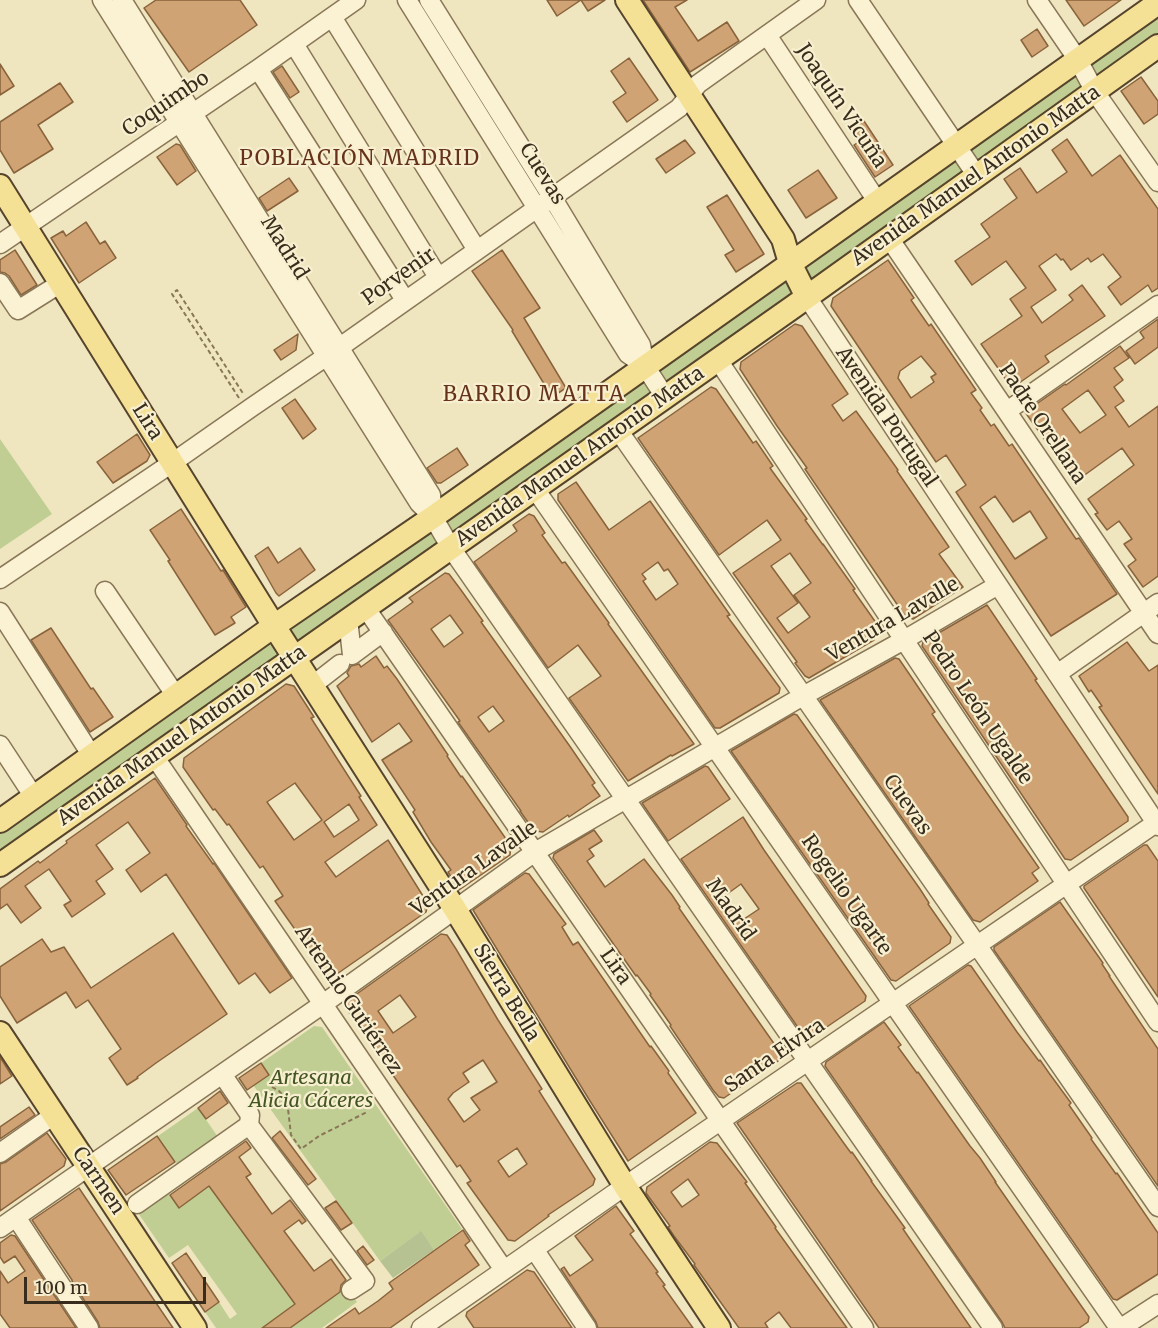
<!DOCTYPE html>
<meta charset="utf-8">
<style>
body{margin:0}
#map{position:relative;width:1158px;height:1328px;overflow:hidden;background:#efe6c0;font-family:Merriweather,serif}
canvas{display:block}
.scale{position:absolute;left:24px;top:1277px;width:182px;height:27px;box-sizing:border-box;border:3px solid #382c1c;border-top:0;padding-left:8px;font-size:18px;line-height:21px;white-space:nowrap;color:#382c1c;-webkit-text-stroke:4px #f7efcf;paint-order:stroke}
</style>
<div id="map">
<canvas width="1158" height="1328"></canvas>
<div class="scale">100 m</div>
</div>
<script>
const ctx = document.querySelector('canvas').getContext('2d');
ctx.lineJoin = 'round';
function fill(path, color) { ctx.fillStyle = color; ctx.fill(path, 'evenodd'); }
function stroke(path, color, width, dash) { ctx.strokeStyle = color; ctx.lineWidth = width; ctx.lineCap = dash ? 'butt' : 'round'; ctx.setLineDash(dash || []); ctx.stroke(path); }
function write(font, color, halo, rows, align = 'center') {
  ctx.font = font + ' Merriweather,serif'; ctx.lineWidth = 4.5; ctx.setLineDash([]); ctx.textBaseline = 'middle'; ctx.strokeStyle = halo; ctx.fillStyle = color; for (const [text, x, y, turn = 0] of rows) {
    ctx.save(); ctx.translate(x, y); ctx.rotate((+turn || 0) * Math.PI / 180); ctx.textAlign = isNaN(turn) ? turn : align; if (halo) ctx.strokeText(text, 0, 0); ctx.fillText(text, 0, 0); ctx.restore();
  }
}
const green = new Path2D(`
 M1158,15V38L0,855V832Z
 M0,439L52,514L0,549Z
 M314,1026L322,1027L462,1229L434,1250L420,1232L380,1261L253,1085L269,1075L261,1063Z
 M198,1108L218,1137L178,1165L158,1136Z
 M209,1186L295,1304L264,1326L265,1328H216L205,1312L219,1302L230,1319L237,1314L188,1245L169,1258L138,1213L167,1191L179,1208Z
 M346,1287L357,1302L322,1328H290Z`);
const cemetery = new Path2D(`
 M421,1231L434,1250L393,1278L380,1261Z`);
const building = new Path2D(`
 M156,0H240L257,25L189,72L144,8Z
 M547,0H605L588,11L581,0L557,16Z
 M643,0H687L675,7L698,41L727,22L739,41L690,72Z
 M1066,0H1121L1084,26Z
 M1037,29L1048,46L1032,57L1021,40Z
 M629,58L658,100L627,122L613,102L626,93L611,71Z
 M0,64L14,86L0,95Z
 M282,66L299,92L290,98L273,72Z
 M1141,77L1158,101V114L1144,124L1121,91Z
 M60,83L73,102L38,125L53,149L14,173L0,150V122Z
 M864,121L893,165L875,177L854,145L863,139L850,130Z
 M1067,139L1092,176L1120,155L1158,209V288L1152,292L1148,285L1121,305L1108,287L1121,277L1103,254L1091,262L1088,258L1071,270L1063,259L1061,260L1056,254L1039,266L1056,290L1031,307L1042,323L1073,300L1069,295L1082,285L1105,316L1045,356L1049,362L1012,388L981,344L1022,316L1010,299L1026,288L1006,261L972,285L955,261L990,237L981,224L1017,198L1004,179L1020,168L1037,193L1067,172L1052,150Z
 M685,140L695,153L666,173L656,159Z
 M176,144L180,145L196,171L177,185L157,157Z
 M818,170L837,198L806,218L788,190Z
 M289,178L298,191L267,211L259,198Z
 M727,195L764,254L736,272L725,255L734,250L707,207Z
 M86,222L100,244L105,241L116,258L79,283L51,238L63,231L66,236Z
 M15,250L37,285L21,295L9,276L5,273L0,272V260Z
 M502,250L540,308L524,318L566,388L552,397L512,331L513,330L472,271Z
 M888,260L914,298L911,300L929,326L931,324L976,390L971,393L982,408L980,410L991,426L994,424L1009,446L1012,444L1076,539L1079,538L1117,594L1051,636L956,492L966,485L946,455L936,462L831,306L833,298ZM921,356L936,374L931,377L934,382L911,398L898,378L900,371ZM995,496L1013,522L1030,511L1047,538L1015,559L980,507Z
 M1158,319V347L1135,364L1126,351L1144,338L1140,332Z
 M795,324L802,326L848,394L832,405L843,421L856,411L898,470L897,471L949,547L939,554L963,587L913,619L905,616L805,469L807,468L777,426L740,369L741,362Z
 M298,334L296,350L281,360L274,350Z
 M1120,346L1129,358L1114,368L1123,380L1114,387L1124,401L1115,407L1129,427L1158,406V576L1143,587L1128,566L1136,560L1124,544L1132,539L1119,521L1107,530L1095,514L1098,513L1088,499L1134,465L1122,448L1075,482L1025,412L1065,384L1066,385ZM1088,390L1106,415L1080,433L1062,409Z
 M711,387L716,389L753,443L756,441L773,466L770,468L807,519L805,520L823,545V544L855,589L853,590L879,627L874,640L809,678L805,676L795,663L797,662L733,573L781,540L767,520L719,555L638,438ZM790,553L811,583L794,595L810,617L788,633L777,618L798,603L771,566Z
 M295,399L316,429L303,439L282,408Z
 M137,434L150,455L147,461L113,483L97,462Z
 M457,448L468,465L441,483H437L427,468Z
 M576,482L609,530L650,501L730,615L727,616L780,688L779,693L720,728H715L558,500V494ZM658,562L664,571L668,569L678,584L656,600L643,581L646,579L642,574Z
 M181,509L221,571L223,570L246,607L231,617L235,623L215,635L168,561L170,560L150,530Z
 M529,514L534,516L545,533L542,535L562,563L565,562L609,623L608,624L694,744L672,756L671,755L628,781L569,698L601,676L578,645L548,668L474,562L517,531L513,525Z
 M268,547L278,563L300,548L315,570L279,596L276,593L255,556Z
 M445,573L449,574L461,590L483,621L481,622L569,745L595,783L592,785L600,796L569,817L568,815L543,832L535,831L530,825L520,811H521L458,722L460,721L388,620L413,602L409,598ZM450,615L463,633L444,647L431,629ZM493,706L504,721L489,732L478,717Z
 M987,605L1037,679L1035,680L1128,817V821L1071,860L1065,859L922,646L923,642Z
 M51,628L91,689L93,688L113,717L90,732L31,640Z
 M1127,642L1149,671L1158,665V794L1099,707L1102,706L1091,690L1089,692L1079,676Z
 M376,656L384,668L387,666L397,679L448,755L447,756L461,777L462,776L511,846L510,855L459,890L448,872L451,870L431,842L413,812L415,810L382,760L412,741L399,723L372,742L337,686L349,676L347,673L351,666L359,664L361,667Z
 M895,658L899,659L912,678L935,712L932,714L1039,868L1032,873L1038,881L980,922L973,920L820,700Z
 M286,684L294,686L314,717L311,718L361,796L359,797L377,825L325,862L336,877L388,840L428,904L426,912L334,976L327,975L275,901L283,896L263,866L260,868L229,824L227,825L215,809L213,810L183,767L184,758ZM295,783L322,820L294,840L267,802ZM349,804L359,820L334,837L324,822Z
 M794,714L797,715L920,889L929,903L928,904L951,937L950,943L896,981L891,980L731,751Z
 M705,766L708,767L730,799L668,841L642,803Z
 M155,778L187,825L186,826L213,864L214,863L292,978L270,993L255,973L239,984L166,874L141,892L126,870L150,853L128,822L96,845L113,869L96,881L105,894L72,917L64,905L71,901L49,869L25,886L41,908L21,923L7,904L0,909V889L38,861L40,863L67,843L66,841Z
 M743,817L764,850L866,996L865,1001L809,1039H806L681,859ZM741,884L759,909L741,921L723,897Z
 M594,830L602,841L589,849L594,856L587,861L605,887L644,859L672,895L680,907L679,908L782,1055L781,1059L724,1098L719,1097L713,1090L670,1026L671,1025L650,995L651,994L637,975L636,976L553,858L554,854Z
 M1144,845H1147L1158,861V997L1084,888V886Z
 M525,873L529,874L566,924L562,927L573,945L578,942L650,1047L651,1046L669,1071L668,1073L696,1113L628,1161L590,1101L473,910Z
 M1060,902L1103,963L1102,964L1110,976H1109L1158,1049V1186L994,950V947Z
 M173,933L227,1014L156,1063L137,1077L138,1078L127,1085L109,1058L121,1049L88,1000L76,1008L66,992L17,1023L0,996V967L42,939L51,952L64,947L91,988Z
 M441,934L447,935L456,949L498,1020L542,1089L539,1091L595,1179L593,1185L548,1215L549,1216L515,1241L508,1240L467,1183L471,1181L460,1165L457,1167L344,1005V1003ZM400,995L416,1017L393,1033L378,1011ZM483,1060L497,1082L471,1098L480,1110L464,1122L448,1099L453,1093L469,1082L463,1073ZM517,1148L527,1164L509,1177L498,1161Z
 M968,965L971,966L1017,1032L1039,1061L1040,1060L1049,1073L1071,1103L1069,1105L1092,1138L1091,1139L1116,1174L1117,1173L1158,1233V1274L1117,1300L1113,1299L909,1006Z
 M884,1022L901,1045L898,1047L917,1073L918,1072L970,1146L980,1158L996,1182H995L1089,1317L1088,1322L1079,1328H1005L1002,1322L825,1066L826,1062Z
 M0,1057L12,1076L0,1084Z
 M261,1063L269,1075L247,1090L239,1078Z
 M797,1083H801L843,1142L851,1153L852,1152L872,1181H871L905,1228L903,1229L971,1328H879L737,1123Z
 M220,1091L228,1103L206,1119L198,1108Z
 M29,1107L35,1115L0,1139V1127Z
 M280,1131L316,1179L308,1185L272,1138Z
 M47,1133L66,1159L64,1166L0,1211V1164L6,1162Z
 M157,1136L175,1162L126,1195L108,1170Z
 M246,1141L251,1148L239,1157L251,1174L246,1177L272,1214L290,1200L306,1221L302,1224L299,1220L284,1231L314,1271L331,1259L346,1280L341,1285L340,1292L290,1328H262L295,1304L209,1186L179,1208L170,1195Z
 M710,1142L717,1143L747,1182L745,1183L776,1227L775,1228L847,1328H791L779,1312L765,1323L768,1328H739L694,1265L695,1264L674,1236L668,1227L670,1226L646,1193L647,1187ZM688,1179L699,1195L682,1207L671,1192Z
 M79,1188L150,1294L173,1328H100L98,1322L72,1281V1280L32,1220Z
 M336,1201L352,1223L341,1230L325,1208Z
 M616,1206L634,1231L630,1234L658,1272L656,1273L665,1285L663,1286L693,1328H598L596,1322L561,1269L564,1267L570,1276L593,1260L575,1236Z
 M463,1230L470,1241L465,1245L479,1265L390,1328H326L355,1308L359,1314L378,1301L393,1289L389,1283Z
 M11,1235L15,1236L76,1328H10L0,1314V1271L8,1283L25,1271L15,1256L4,1263L0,1257V1243Z
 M363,1246L374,1260L367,1265L357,1251Z
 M186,1253L219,1302L205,1312L172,1263Z
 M527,1270L534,1272L572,1328H474L466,1316L467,1312Z`);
const path = new Path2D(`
 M239,398L172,294L177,290L244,395
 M272,1087L279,1091L287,1100L291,1135L301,1149L319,1136L367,1112`);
const minor = new Path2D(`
 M102,0L419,503L433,517L451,548L993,1328
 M122,0L344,355L431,495L433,517
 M407,0L628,354L645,366
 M429,0L552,197L641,345L645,366L665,397
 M858,0L977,176
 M1037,0L1078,60L1095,92L1158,182
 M332,17L477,250
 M767,35L877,201
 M294,44L438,277
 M258,69L405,300
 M889,238L1158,634
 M0,244L258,69L356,0
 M0,283L18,310L61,283
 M807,297L1158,826
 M718,360L1158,1022
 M1007,411L1158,305
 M618,430L977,945L1158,1207
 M535,489L1119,1328
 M0,579L172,463L252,407L340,347L679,108L698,84L816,0
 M105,591L176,696
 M365,607L864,1328
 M0,612L92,756
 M348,619L352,655
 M352,655L383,632
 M1057,674L1158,603
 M313,685L340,664
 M0,745L34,797
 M154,756L504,1270
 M249,1125L365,1281L351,1290
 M0,1153L54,1115
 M137,1204L249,1125L250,1115L222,1074
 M16,1217L89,1328
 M0,1228L323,1004L535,852L803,696L904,640L998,585
 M534,1249L587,1328
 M421,1328L625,1186L1156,823
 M1121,1328L1158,1304`);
const major = new Path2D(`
 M627,0L783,239L790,263L807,297
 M0,186L274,626L455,909L625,1186L719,1328
 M0,821L274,626L433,517L1158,3
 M0,865L793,307L1158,46
 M0,1033L195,1328`);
const streetNames = [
 ["Coquimbo",166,104,-34],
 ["Joaquín Vicuña",841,106,56],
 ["Cuevas",542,174,58],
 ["Avenida Manuel Antonio Matta",976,176,-35],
 ["Madrid",284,248,58],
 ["Porvenir",399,277,-35],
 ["Avenida Portugal",886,417,56],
 ["Lira",147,422,58],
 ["Padre Orellana",1042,424,56],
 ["Avenida Manuel Antonio Matta",580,457,-35],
 ["Ventura Lavalle",893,620,-30],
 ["Pedro León Ugalde",977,708,56],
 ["Avenida Manuel Antonio Matta",182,736,-35],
 ["Cuevas",907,805,55],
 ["Ventura Lavalle",474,869,-35],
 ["Rogelio Ugarte",846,895,55],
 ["Madrid",730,910,55],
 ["Lira",615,967,55],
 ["Sierra Bella",506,993,59],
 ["Artemio Gutiérrez",348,1000,56],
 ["Santa Elvira",775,1056,-34],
 ["Carmen",98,1181,56]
];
const parkNames = [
 ["Artesana",311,1078],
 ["Alicia Cáceres",311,1101]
];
const neighbourhoodNames = [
 ["POBLACIÓN MADRID",360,159],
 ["BARRIO MATTA",534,395]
];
fill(green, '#c1ce93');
fill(cemetery, '#b7c293');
fill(building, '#cfa374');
stroke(building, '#89633c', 1.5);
stroke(minor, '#897757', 21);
stroke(major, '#56442c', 26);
stroke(path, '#897757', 2, [4.5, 3]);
stroke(minor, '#faf2d3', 18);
stroke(major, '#f5e195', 22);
write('20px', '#382c1c', '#f7efcf', streetNames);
write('italic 20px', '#435522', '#f7efcf', parkNames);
ctx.letterSpacing = '1.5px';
write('21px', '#66321a', '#f7efcf', neighbourhoodNames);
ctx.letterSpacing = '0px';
</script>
